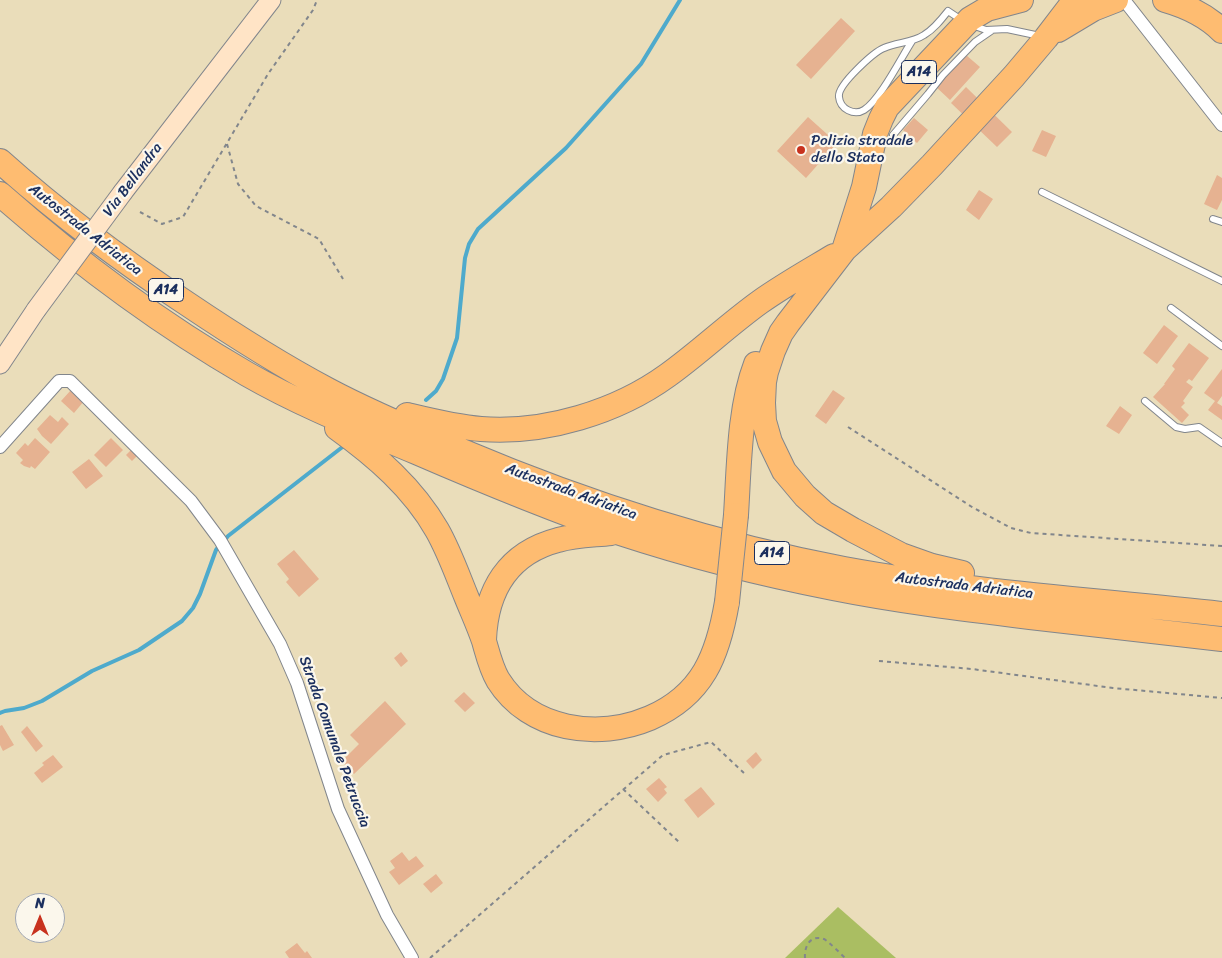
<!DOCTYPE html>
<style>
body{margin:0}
#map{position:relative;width:1222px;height:958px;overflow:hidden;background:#eaddba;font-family:Sriracha,sans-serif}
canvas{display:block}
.north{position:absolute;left:15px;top:893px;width:50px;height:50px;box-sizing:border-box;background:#fbf7ec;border:1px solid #a1a7b3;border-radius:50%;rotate:0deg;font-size:14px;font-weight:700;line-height:20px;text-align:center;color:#1b2f5e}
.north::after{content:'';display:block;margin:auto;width:18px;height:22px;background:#c8321e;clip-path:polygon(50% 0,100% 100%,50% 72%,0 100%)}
</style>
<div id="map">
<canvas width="1222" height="958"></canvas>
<div class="north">N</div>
</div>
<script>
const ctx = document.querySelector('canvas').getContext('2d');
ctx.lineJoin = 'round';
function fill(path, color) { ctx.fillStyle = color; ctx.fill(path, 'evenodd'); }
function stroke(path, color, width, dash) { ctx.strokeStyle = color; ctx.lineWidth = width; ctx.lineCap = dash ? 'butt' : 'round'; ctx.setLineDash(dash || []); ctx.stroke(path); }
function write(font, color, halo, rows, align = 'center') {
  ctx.font = font + ' Sriracha,sans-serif'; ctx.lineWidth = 4.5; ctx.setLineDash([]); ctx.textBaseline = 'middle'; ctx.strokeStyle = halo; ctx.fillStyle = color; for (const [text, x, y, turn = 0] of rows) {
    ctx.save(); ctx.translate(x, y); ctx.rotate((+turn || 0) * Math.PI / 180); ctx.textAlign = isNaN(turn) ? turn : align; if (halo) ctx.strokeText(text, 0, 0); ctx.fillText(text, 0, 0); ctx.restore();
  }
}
const green = new Path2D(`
 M838,907L896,958H785Z`);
const stream = new Path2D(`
 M426,400L436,391L443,379L457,338L465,258L469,244L478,229L566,148L641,64L680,0
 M224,541L228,536L345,445
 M0,713L5,711L24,708L42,701L92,671L139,650L182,621L193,608L200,594L216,550L219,546`);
const building = new Path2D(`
 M841,18L855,31L811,79L796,65Z
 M966,55L980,67L950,100L935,86Z
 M966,87L1012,132L997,147L951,103Z
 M808,117L837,143L806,178L777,151Z
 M914,118L928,130L917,143L903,130Z
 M1042,130L1056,136L1046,157L1032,151Z
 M1217,175L1222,178V200L1217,210L1204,204Z
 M979,190L993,199L979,220L966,210Z
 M1164,325L1178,336L1157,364L1143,353Z
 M1189,343L1209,358L1192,381L1189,379L1186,382L1193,387L1183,401L1185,403L1181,407L1189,415L1182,423L1153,397L1165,384H1164L1175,369L1172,366Z
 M1222,369V396L1217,403L1222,406V420L1208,410L1215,401L1204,393Z
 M71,390L84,401L74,413L61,401Z
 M833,390L845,398L826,424L815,416Z
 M1120,406L1132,415L1119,434L1106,426Z
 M50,415L58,422L62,417L69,424L51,444L42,436L37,429Z
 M35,438L50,452L35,469L31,466L30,468L24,466L20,463L23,460L16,453L25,443L28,446Z
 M111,438L123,450L106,467L94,455Z
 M134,447L140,453L132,461L126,455Z
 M89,459L103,476L86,489L72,472Z
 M294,550L319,579L299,597L286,582L289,579L277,564Z
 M401,652L408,661L401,667L394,658Z
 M464,692L475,703L465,712L454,701Z
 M385,701L406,724L354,774L342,761L359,744L350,735Z
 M2,725L14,745L3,751L0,745V726Z
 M27,726L43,746L36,752L21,732Z
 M756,752L762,760L753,769L746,761Z
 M53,755L63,767L42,783L34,773L44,765L42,763Z
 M659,778L667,787L664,789L667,793L658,802L646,789Z
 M701,787L715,804L698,818L684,800Z
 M402,852L409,861L416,856L424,866L399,885L389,872L395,868L390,861Z
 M436,874L443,883L431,893L423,884Z
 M297,943L305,953L307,951L312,958H289L285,952Z`);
const path = new Path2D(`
 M227,144L238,184L256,206L319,239L343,279
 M140,212L162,224L183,217L268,74L313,10L317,0
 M848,427L972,507L1011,528L1031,533L1222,546
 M879,661L972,669L1113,688L1222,698
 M623,789L681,844
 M430,958L663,755L711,742L745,774
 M805,958C804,947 810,934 824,939C828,941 841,954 845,958`);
const service = new Path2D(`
 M972,25L986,30L1007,29L1040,36
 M912,41C901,58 880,100 864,110C854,116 840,109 839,97C837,85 874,52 884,48C897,42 912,43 924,35C934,29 941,20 948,11L963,21
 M893,135L928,94L943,75L975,42L991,31
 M1042,192L1222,281
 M1213,219L1222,222
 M1171,308L1222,346
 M1145,401L1176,427L1185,429L1199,427L1222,443`);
const minor = new Path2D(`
 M1124,0L1222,125
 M0,447L59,381H70L191,501L220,540L280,644L297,683L338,809L387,915L412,958`);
const secondary = new Path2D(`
 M123,192L271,0
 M0,364L36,310`);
const motorway = new Path2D(`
 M1165,0C1186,6 1206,15 1222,31
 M1058,30L1093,9L1116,0
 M0,161C58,213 121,260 186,303C232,334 279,364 328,390C371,413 417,432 462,451C585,503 713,544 844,569C969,592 1096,600 1222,614
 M0,194C76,261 159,323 247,374C301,405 359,428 416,452C483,481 551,509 620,533C690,556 761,574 833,588C898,601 964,609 1030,617C1094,624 1158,632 1222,639
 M845,249L891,207L932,165L1014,76L1046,38L1075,0
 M407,415C432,421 456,427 481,429C545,434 617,412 668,375C700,352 728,325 760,302C784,285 809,271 834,256
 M337,428C376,456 413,488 437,530C449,551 457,574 466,596C472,611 479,626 484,641C488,655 491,668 498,680C530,731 598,740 650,718C703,695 718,655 727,602
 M736,515C739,468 739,408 756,364
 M962,573L932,566L901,555L853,530L824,513L805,496L784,471L770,442L764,421L763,403L764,382L766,372L773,351L781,333L788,323L844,250L864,187L875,134L881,119L887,107L970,19L987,9L1021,0
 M484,640C486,590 508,553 558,540C575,535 593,535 611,533`);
const secondaryBridge = new Path2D(`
 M36,310L123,192`);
const motorwayBridge = new Path2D(`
 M727,602L736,515`);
const markers = [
 [801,150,5,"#c8321e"]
];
const shields = [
 [919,72,35],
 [166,290,35],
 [772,553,35]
];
const shieldNames = [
 ["A14",919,72],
 ["A14",166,290],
 ["A14",772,553]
];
const poiNames = [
 ["Polizia stradale",811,141],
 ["dello Stato",811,158]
];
const streetNames = [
 ["Via Bellandra",133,180,-53],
 ["Autostrada Adriatica",85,230,38],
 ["Autostrada Adriatica",571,492,20],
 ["Autostrada Adriatica",964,586,7],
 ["Strada Comunale Petruccia",334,742,70]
];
fill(green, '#aabe62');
stroke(stream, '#4eaacc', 4);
fill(building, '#e6b291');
stroke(service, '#82868c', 8);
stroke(minor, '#82868c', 14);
stroke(secondary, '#82868c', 21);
stroke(motorway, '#82868c', 26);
stroke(path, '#82868c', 2, [4, 4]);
stroke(service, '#fff', 6);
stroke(minor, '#fff', 12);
stroke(secondary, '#ffe4c6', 19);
stroke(motorway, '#febc71', 24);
stroke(secondaryBridge, '#82868c', 21, []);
stroke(motorwayBridge, '#82868c', 26, []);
stroke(secondaryBridge, '#ffe4c6', 19);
stroke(motorwayBridge, '#febc71', 24);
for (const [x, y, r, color] of markers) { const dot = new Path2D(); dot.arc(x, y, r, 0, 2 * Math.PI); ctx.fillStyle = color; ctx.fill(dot); stroke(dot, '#fbf7ec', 2); }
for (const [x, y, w] of shields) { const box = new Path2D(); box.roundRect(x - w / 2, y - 11.5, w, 23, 4); ctx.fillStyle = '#fbf7ec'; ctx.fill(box); stroke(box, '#1b2f5e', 1); }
write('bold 14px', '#1b2f5e', null, shieldNames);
write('15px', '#1b2f5e', '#fbf7ec', poiNames, 'left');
write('15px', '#1b2f5e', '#fbf7ec', streetNames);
</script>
